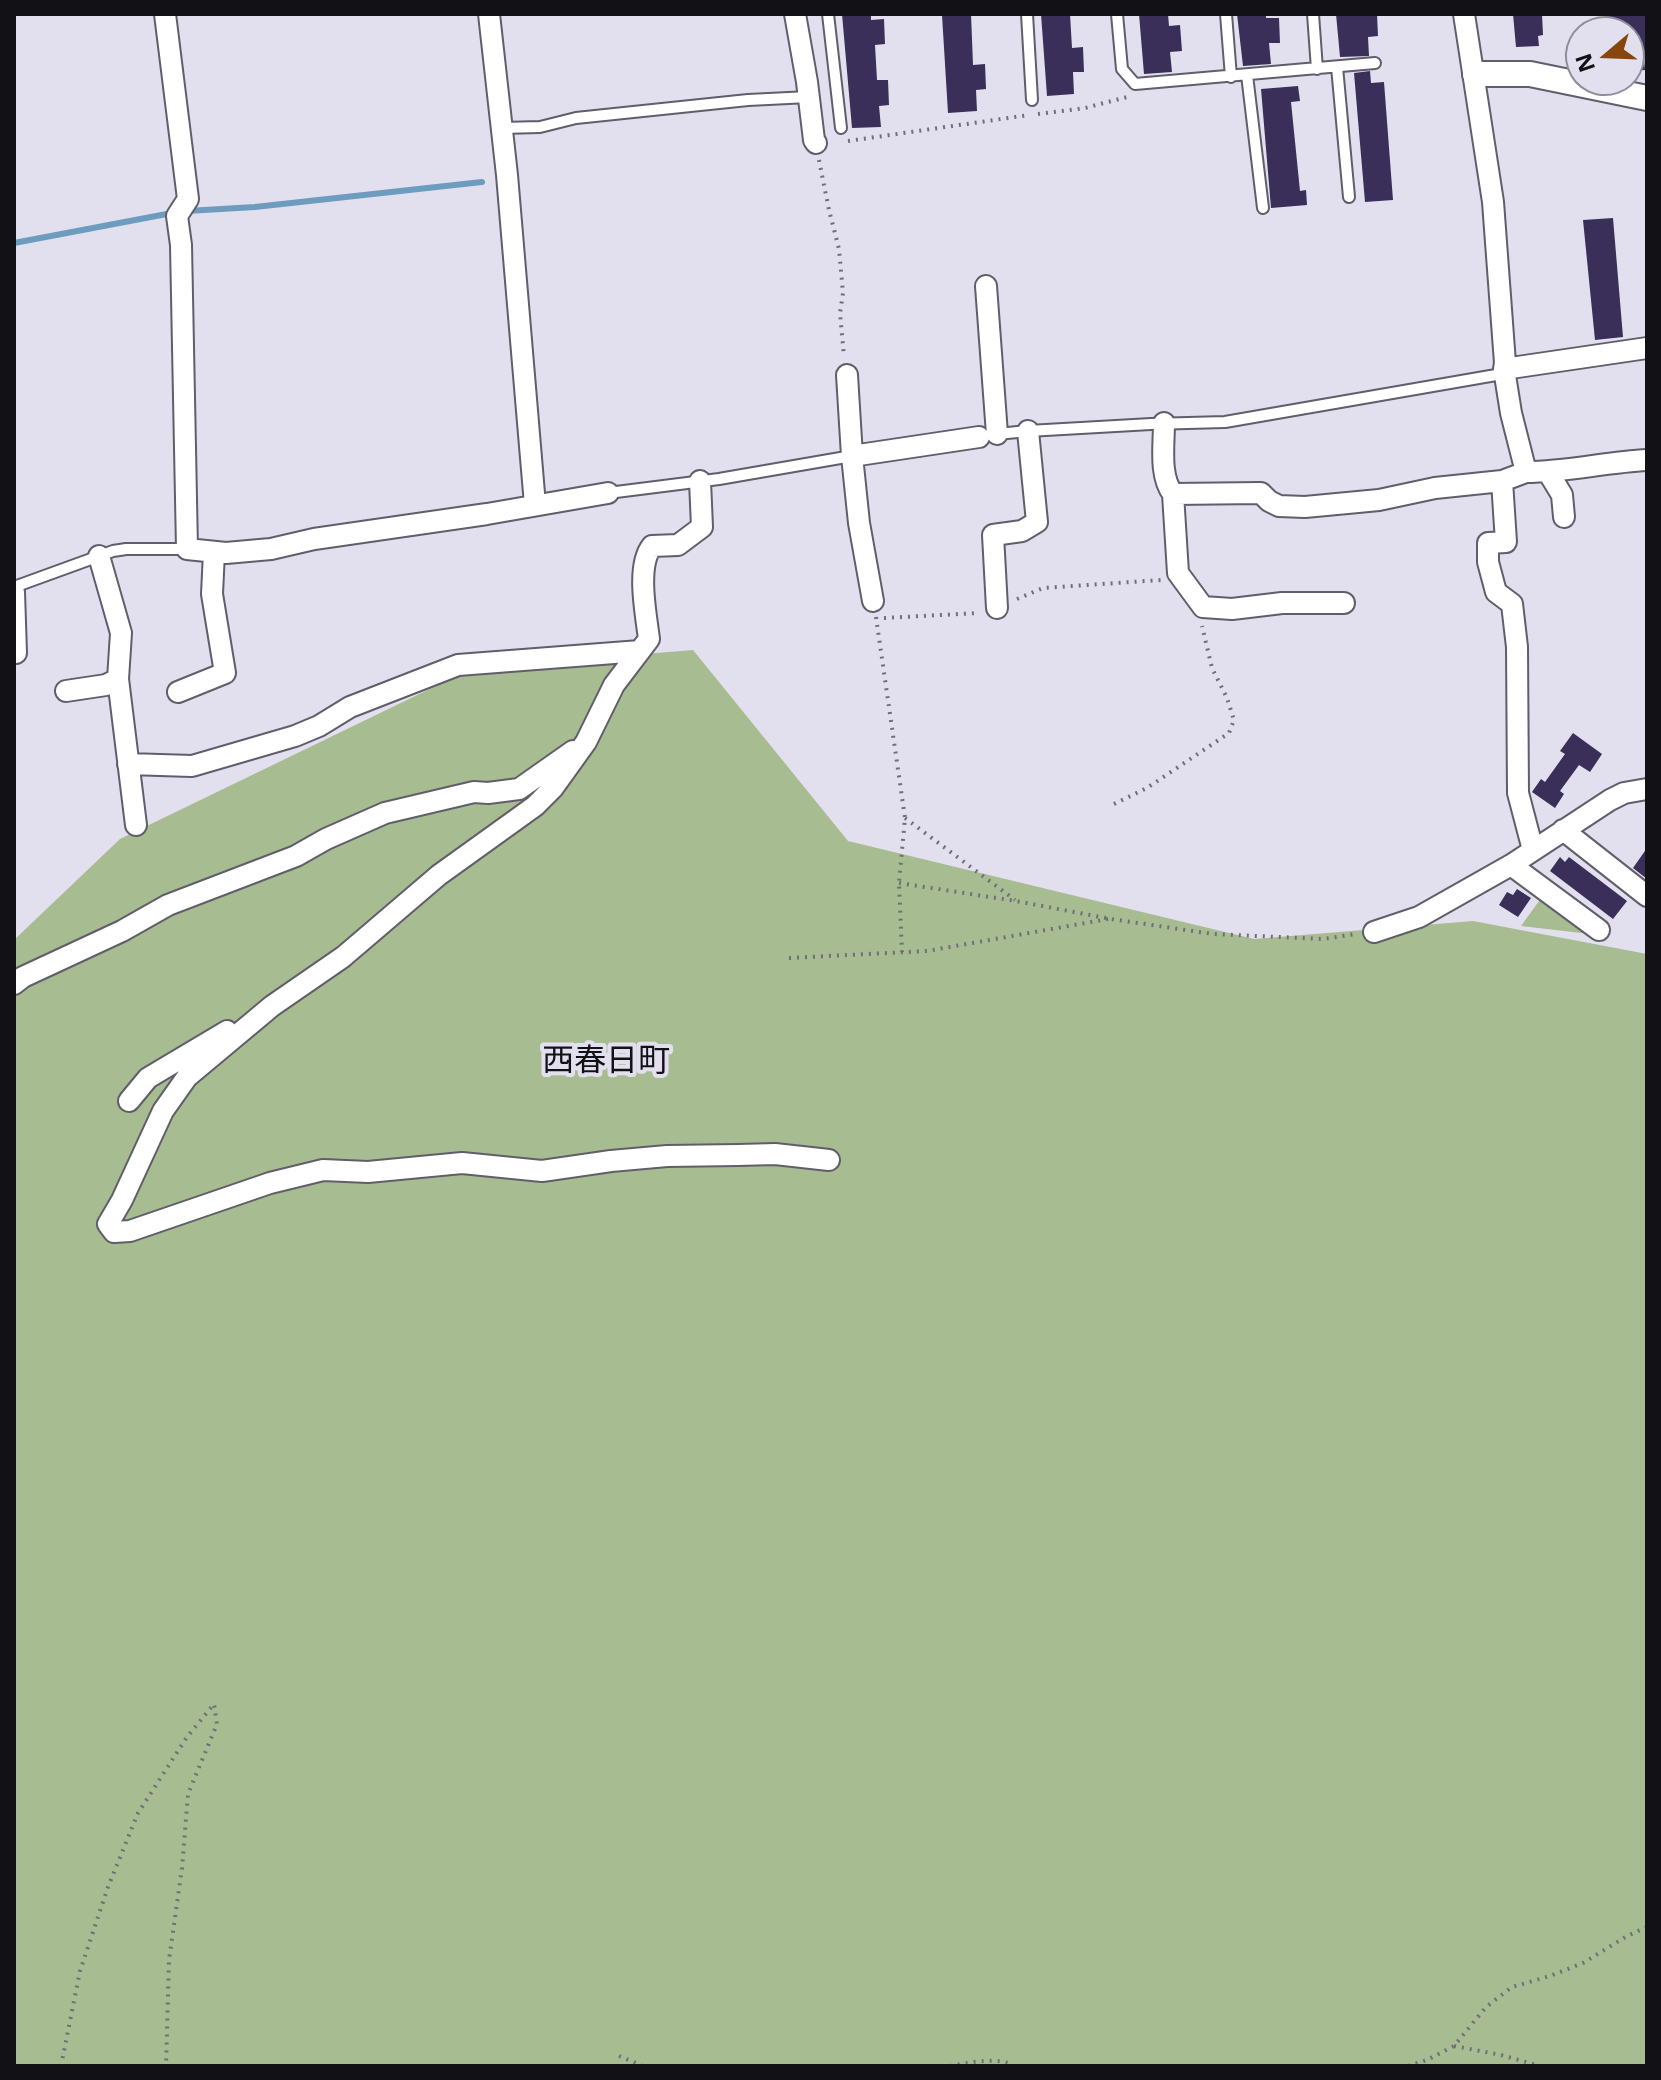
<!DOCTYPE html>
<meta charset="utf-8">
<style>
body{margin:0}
#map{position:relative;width:1661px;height:2080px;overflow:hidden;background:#e2e0ee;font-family:"Open Sans",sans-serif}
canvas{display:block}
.frame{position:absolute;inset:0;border:16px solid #121116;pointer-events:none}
.north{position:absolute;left:1565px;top:16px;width:80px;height:80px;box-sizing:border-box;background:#e2e0ee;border:2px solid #8f8d98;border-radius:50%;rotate:251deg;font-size:22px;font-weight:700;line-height:32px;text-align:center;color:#121116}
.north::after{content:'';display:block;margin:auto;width:28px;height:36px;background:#86460c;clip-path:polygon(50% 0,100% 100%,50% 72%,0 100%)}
</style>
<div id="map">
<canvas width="1661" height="2080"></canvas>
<div class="frame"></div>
<div class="north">N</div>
</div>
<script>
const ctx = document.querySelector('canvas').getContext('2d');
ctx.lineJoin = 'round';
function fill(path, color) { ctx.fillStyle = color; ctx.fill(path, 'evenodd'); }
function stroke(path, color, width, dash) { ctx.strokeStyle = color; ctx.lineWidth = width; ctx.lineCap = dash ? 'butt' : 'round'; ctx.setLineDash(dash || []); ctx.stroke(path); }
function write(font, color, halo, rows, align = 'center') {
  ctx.font = font + ' "Open Sans","Noto Sans JP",sans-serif'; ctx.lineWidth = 8; ctx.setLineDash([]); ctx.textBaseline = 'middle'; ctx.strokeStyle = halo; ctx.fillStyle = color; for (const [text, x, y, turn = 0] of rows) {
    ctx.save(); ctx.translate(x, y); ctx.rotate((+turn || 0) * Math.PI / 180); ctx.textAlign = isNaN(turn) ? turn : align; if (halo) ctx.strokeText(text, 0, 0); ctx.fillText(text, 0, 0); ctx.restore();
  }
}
const green = new Path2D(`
 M693,650L848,841L1254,939L1473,921L1647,954V2066H14V940L120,839L473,668Z
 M1542,897L1590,934L1521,926Z`);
const stream = new Path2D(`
 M187,211L255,207L482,182
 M14,243L172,213`);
const building = new Path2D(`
 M842,14H871V20L884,19L885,44L875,45L877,80H888L889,105L879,106L881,127L852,128Z
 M949,14H971L973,65L985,64L986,89L976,90L977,111L948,113L942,15Z
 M1041,14H1070L1072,48L1083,47L1084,72H1073L1074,94L1047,96Z
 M1139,14H1168L1169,26L1180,25L1182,51L1170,52L1172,72L1144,74Z
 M1237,14H1266V18H1279L1280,43H1269L1271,64L1243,66Z
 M1336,14H1377L1378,36L1368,37L1369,56L1340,57Z
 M1513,14H1542L1543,35L1538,36L1539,46L1516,47Z
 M1605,14H1647V59H1644L1645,70L1629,71V32H1607Z
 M1370,71L1371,83L1384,82L1393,200L1365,202L1354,73Z
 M1298,86L1300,101L1291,102L1300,191L1306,190L1307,205L1271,208L1261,89Z
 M1613,218L1623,337L1595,340L1583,220Z
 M1573,733L1602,754L1590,772L1579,765L1560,791L1564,794L1555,808L1532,792L1541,779L1545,782L1565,754L1560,751Z
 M1647,848V879L1633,868Z
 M1560,857L1565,862L1569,857L1627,901L1613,919L1550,871Z
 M1517,889L1531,898L1518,917L1499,905L1507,892L1513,895Z`);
const path = new Path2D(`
 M1038,114L1085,108L1127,97
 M848,141L1029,115
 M819,160L829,210L839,249L843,293L840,313L844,357
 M1017,599L1043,588L1161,580
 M876,617L905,818L899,883L902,952
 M884,618L979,613
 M1114,804L1147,788L1229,733L1234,720L1227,698L1212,668L1202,626
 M905,818L1015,900
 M899,883L1016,901L1111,919L1213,934L1323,939L1356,934
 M789,958L927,951L1108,919
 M1454,2046L1501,2055L1540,2066
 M619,2056L643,2066
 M61,2066L80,1971L108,1887L138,1813L187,1737L214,1704L217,1724L188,1794L182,1868L169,1960L166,2066
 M950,2066C967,2063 1000,2056 1014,2066
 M1408,2066L1427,2060L1454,2046L1486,2007L1512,1987L1550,1976L1583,1963L1627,1936L1647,1927`);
const service = new Path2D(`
 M828,14L841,128
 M1027,14L1032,100
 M1117,14L1122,69L1135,84L1375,63
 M1226,14L1231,77
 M1313,14L1317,69
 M1337,67L1349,197
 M1247,75L1263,208
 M502,128L540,127L576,118L748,100L809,97
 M997,434L1028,431L1151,424L1225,422L1496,375L1504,369
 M608,493L719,479L852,456
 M14,587L113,551L126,549H187`);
const minor = new Path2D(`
 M165,14L188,199L177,216L181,245L187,549L226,553L271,549L314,539L487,514L608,493
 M489,14L507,175L535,505
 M795,14L807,82L814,140L816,143
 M1464,14L1493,202L1505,363L1504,369
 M986,286L997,434
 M847,375L852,456L859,523L873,601
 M1164,423C1164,445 1159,476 1173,494L1261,493L1269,501L1279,506L1305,507L1379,500L1435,488L1502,481L1526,472L1511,413L1504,369L1647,348
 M852,456L979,437
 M1526,472C1567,472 1606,462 1647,460
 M1548,472L1562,495L1564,517
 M700,481L702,527L678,545L652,546C636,566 646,614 649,639L614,685L586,742L553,788L535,806L439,875L343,957L272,1006L187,1077L163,1111L122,1200L108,1224L114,1232L130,1231L270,1183L323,1170L368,1172L462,1163L542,1171L611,1161L667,1156L738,1155L775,1154L829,1160
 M1502,481L1506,542L1488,543V562L1496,592L1512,604L1517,647L1518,793L1533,850
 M1173,494L1178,573L1203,607L1232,609L1282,603H1344
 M14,592L16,653
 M997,608L993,535L1022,531L1037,522L1028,431
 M118,679L136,825
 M66,691L106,685L118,679L121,633L99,556
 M178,692L225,673L212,594L214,552
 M128,764L192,766L295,736L319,726L350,707L458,665L640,651
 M1563,830L1647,896
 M1511,865L1599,930
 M1374,932L1419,917L1511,865L1610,800L1624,793L1647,789
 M14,984L23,977L122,931L168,905L296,856L326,839L385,813L474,792L488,793L519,789L573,751
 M129,1101L148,1078L227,1031`);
const tertiary = new Path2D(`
 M1475,74H1530L1647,98`);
const quarterNames = [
 ["西春日町",606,1062]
];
fill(green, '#a7bc90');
stroke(stream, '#6d9cbe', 6);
fill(building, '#392f58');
stroke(service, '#605e6a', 14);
stroke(minor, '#605e6a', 24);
stroke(tertiary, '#605e6a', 28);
stroke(path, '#706f78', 4, [2, 6]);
stroke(service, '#fff', 10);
stroke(minor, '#fff', 20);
stroke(tertiary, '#fff', 24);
write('32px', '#121116', '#e2e0ee', quarterNames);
</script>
